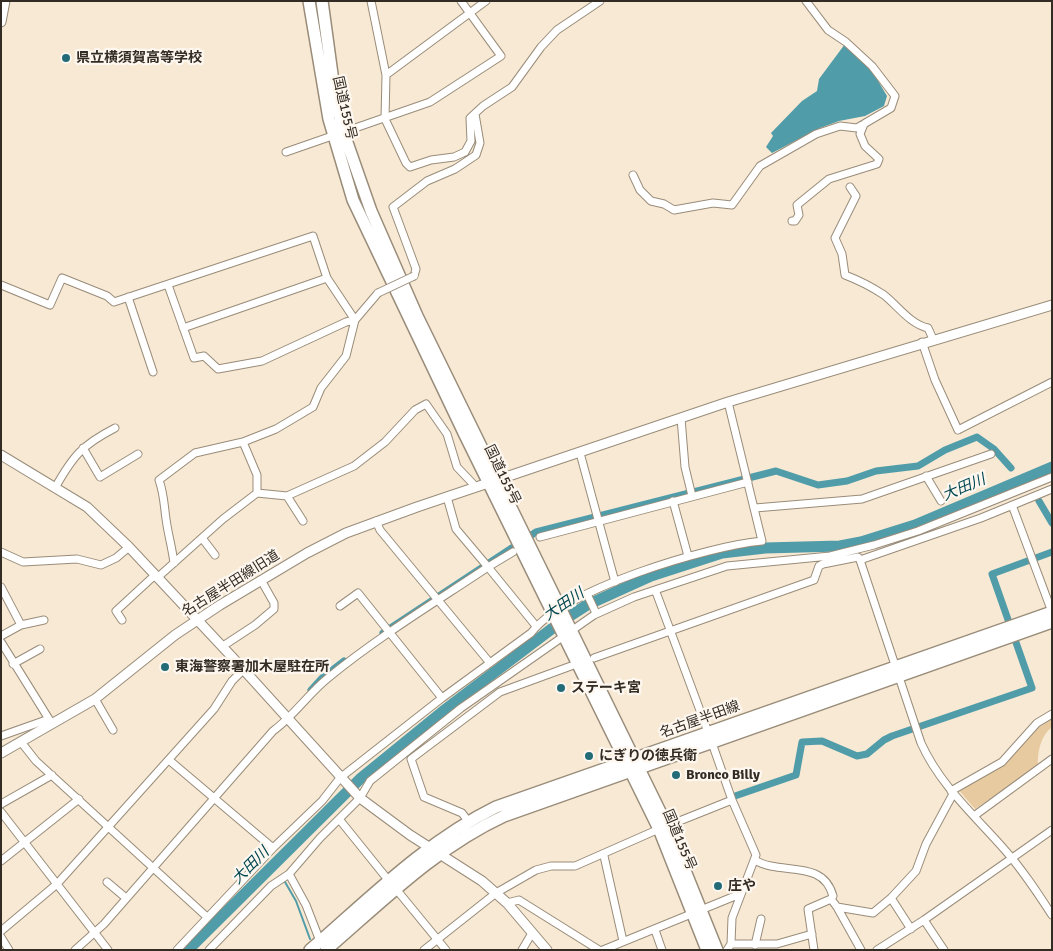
<!DOCTYPE html>
<meta charset="utf-8">
<style>
body{margin:0}
#map{position:relative;width:1053px;height:951px;overflow:hidden;background:#f7e9d4;font-family:Signika,sans-serif}
canvas{display:block}
.frame{position:absolute;inset:0;border:2px solid #322c24;pointer-events:none}
</style>
<div id="map">
<canvas width="1053" height="951"></canvas>
<div class="frame"></div>
</div>
<script>
const ctx = document.querySelector('canvas').getContext('2d');
ctx.lineJoin = 'round';
function fill(path, color) { ctx.fillStyle = color; ctx.fill(path, 'evenodd'); }
function stroke(path, color, width, dash) { ctx.strokeStyle = color; ctx.lineWidth = width; ctx.lineCap = dash ? 'butt' : 'round'; ctx.setLineDash(dash || []); ctx.stroke(path); }
function write(font, color, halo, rows, align = 'center') {
  ctx.font = font + ' Signika,"Noto Sans JP",sans-serif'; ctx.lineWidth = 4.5; ctx.setLineDash([]); ctx.textBaseline = 'middle'; ctx.strokeStyle = halo; ctx.fillStyle = color; for (const [text, x, y, turn = 0] of rows) {
    ctx.save(); ctx.translate(x, y); ctx.rotate((+turn || 0) * Math.PI / 180); ctx.textAlign = isNaN(turn) ? turn : align; if (halo) ctx.strokeText(text, 0, 0); ctx.fillText(text, 0, 0); ctx.restore();
  }
}
const green = new Path2D(`
 M1052,716V727C1041,735 1037,752 1038,766L975,809L957,788L1003,763L1039,724Z`);
const water = new Path2D(`
 M845,44L874,74L887,96L884,106L865,116L839,121L820,128L772,153L766,147L773,136L771,133L802,101L817,91L819,79Z`);
const stream = new Path2D(`
 M285,882L296,901L310,939`);
const canal = new Path2D(`
 M1039,501L1052,523
 M383,633L536,532L776,471L818,485L847,481L876,471L918,466L945,450L977,437L994,449L1011,468
 M311,690L322,678L344,661
 M735,796L796,775L802,742L822,741L857,756L867,754L884,740L892,736L1032,688L992,574L1052,552`);
const river = new Path2D(`
 M188,950L361,778L442,712L562,621L587,605L651,576L722,553L765,548L840,546L861,542L915,525L1052,467`);
const minor = new Path2D(`
 M371,1L386,75L385,119L406,163L410,167L431,160L454,157L465,152L471,141L470,118L483,106L512,87L541,47L557,30L600,1
 M386,75L486,1
 M286,152L430,102L501,56L461,1
 M633,175L640,190L651,201L664,204L674,210L713,203L732,205L760,166L816,134L840,126L857,128L891,108L895,96L872,66L846,42L828,30L806,1
 M850,187L856,196L835,238L842,254L845,275C858,280 872,287 884,295C898,306 910,324 928,328L933,339
 M792,221H795L799,215L797,205L829,179L877,164L879,159L865,146L860,134L864,124
 M414,276L416,269L393,207L427,181L455,169L476,155L480,143L475,114
 M1,285L50,305L62,278L107,296L114,302L313,236L327,278L355,320
 M168,285L194,358L204,356L218,369L262,361L346,322L355,320
 M128,297L153,372
 M183,328L327,278
 M922,342L935,380L958,430L1052,382
 M681,418L685,467L692,496
 M83,448L100,477L138,454
 M580,453L615,582
 M926,476L941,501
 M55,488C73,456 82,445 115,428
 M257,493V475L243,442L276,429L313,407L321,388L346,356L355,320L378,293
 M287,496L303,521
 M447,497L456,529L488,567L513,552
 M673,501L688,556
 M1012,505L1052,612
 M755,508L862,499L991,454
 M376,521L380,530L490,663
 M540,537L748,482
 M202,538L215,555
 M1,552L23,562L77,559L101,565L116,558L129,547
 M860,560L921,743C940,785 974,815 1004,849C1022,869 1037,892 1052,915
 M174,563C172,547 168,534 166,519C164,505 164,494 159,480L195,453L243,442
 M157,578L223,519L257,493L287,496L354,466L385,442L415,410L426,404L447,434L457,467L476,487
 M1,587L21,625L1,636
 M656,592L708,732
 M587,594L595,611
 M340,606L358,593L442,698
 M122,620L116,611L155,575
 M21,625L44,620
 M1,642L52,724
 M223,646L255,625L274,609V603L261,580
 M594,658L814,580L819,566L823,564L858,557L860,560L981,518L1052,489
 M13,664L40,649
 M95,699L113,730
 M1,736L49,719
 M21,742L36,761L207,917
 M712,743L732,800L756,855L732,918L731,944L727,950
 M169,760L273,848
 M951,791L1002,762L1037,723L1052,714
 M1,804L52,775
 M1,812L108,950
 M974,816L1052,759
 M339,819L389,881
 M468,821L462,813L424,797L411,759L500,692L571,666
 M667,826L732,800
 M604,856L623,941
 M755,860C780,876 823,858 833,896L831,899
 M1,861L79,799
 M289,874L306,905L320,941
 M107,882L126,898
 M396,889L446,950
 M891,898L911,929
 M507,903L519,900L599,950
 M837,907L861,950
 M924,920L944,950
 M655,930L662,950
 M1,931L57,884L214,709L232,681L244,669
 M1,937L9,950
 M731,944H777L812,934
 M755,945L761,919
 M75,950L104,924L273,731C294,716 308,694 328,678C378,637 434,603 488,567L536,626
 M177,950L273,848L322,801L340,778L442,698L531,633C564,589 708,546 762,541L728,402
 M209,950L271,886L289,874L320,838L360,798L370,781L461,708L594,615L634,597L727,566L830,556L874,545L918,531L1052,477
 M424,950L496,893L536,870L551,866H575L659,829
 M522,950L532,933
 M603,950L740,894
 M814,950L808,909L831,899L837,907L873,913L891,898L916,871L926,844L953,794
 M877,950L924,920L1052,830`);
const tertiary = new Path2D(`
 M1,22L5,1
 M1,455L87,507L129,547L233,658L360,798L410,835L482,881L507,903L547,950
 M1,753L95,699L175,635L220,605L307,553L346,533L417,507L728,402L1052,305`);
const primary = new Path2D(`
 M310,950C369,899 425,842 496,807L1052,612
 M326,950C383,901 435,848 504,816L1052,622`);
const trunk = new Path2D(`
 M309,1L329,119L353,200L464,433L659,829L707,950
 M322,1L334,89L343,131L371,211L417,316L667,826L717,950`);
const minorBridge = new Path2D(`
 M378,293L414,276`);
const markers = [
 [66,58,5,"#226b77"],
 [165,667,5,"#226b77"],
 [561,688,5,"#226b77"],
 [589,756,5,"#226b77"],
 [676,775,5,"#226b77"],
 [718,886,5,"#226b77"]
];
const poiNames = [
 ["県立横須賀高等学校",76,58],
 ["東海警察署加木屋駐在所",175,667],
 ["ステーキ宮",571,688],
 ["にぎりの徳兵衛",599,756],
 ["Bronco Billy",686,775],
 ["庄や",728,886]
];
const streetNames = [
 ["国道155号",344,108,77],
 ["国道155号",502,475,64],
 ["名古屋半田線旧道",231,584,-32],
 ["名古屋半田線",700,720,-20],
 ["国道155号",679,840,67]
];
const waterNames = [
 ["大田川",964,488,-23],
 ["大田川",564,605,-34],
 ["大田川",251,866,-45]
];
fill(green, '#e7caa0');
fill(water, '#519ca9');
stroke(stream, '#519ca9', 2);
stroke(canal, '#519ca9', 7);
stroke(river, '#519ca9', 11);
stroke(minor, '#998c79', 9);
stroke(tertiary, '#998c79', 11);
stroke(primary, '#998c79', 14);
stroke(trunk, '#998c79', 14);
stroke(minor, '#fff', 7);
stroke(tertiary, '#fff', 9);
stroke(primary, '#fff', 11);
stroke(trunk, '#fff', 11);
stroke(minorBridge, '#998c79', 9, []);
stroke(minorBridge, '#fff', 7);
for (const [x, y, r, color] of markers) { const dot = new Path2D(); dot.arc(x, y, r, 0, 2 * Math.PI); ctx.fillStyle = color; ctx.fill(dot); stroke(dot, '#fdf7ef', 2); }
write('bold 14px', '#322c24', '#fdf7ef', poiNames, 'left');
write('14px', '#322c24', '#fdf7ef', streetNames);
write('italic 15px', '#004751', '#fdf7ef', waterNames);
</script>
